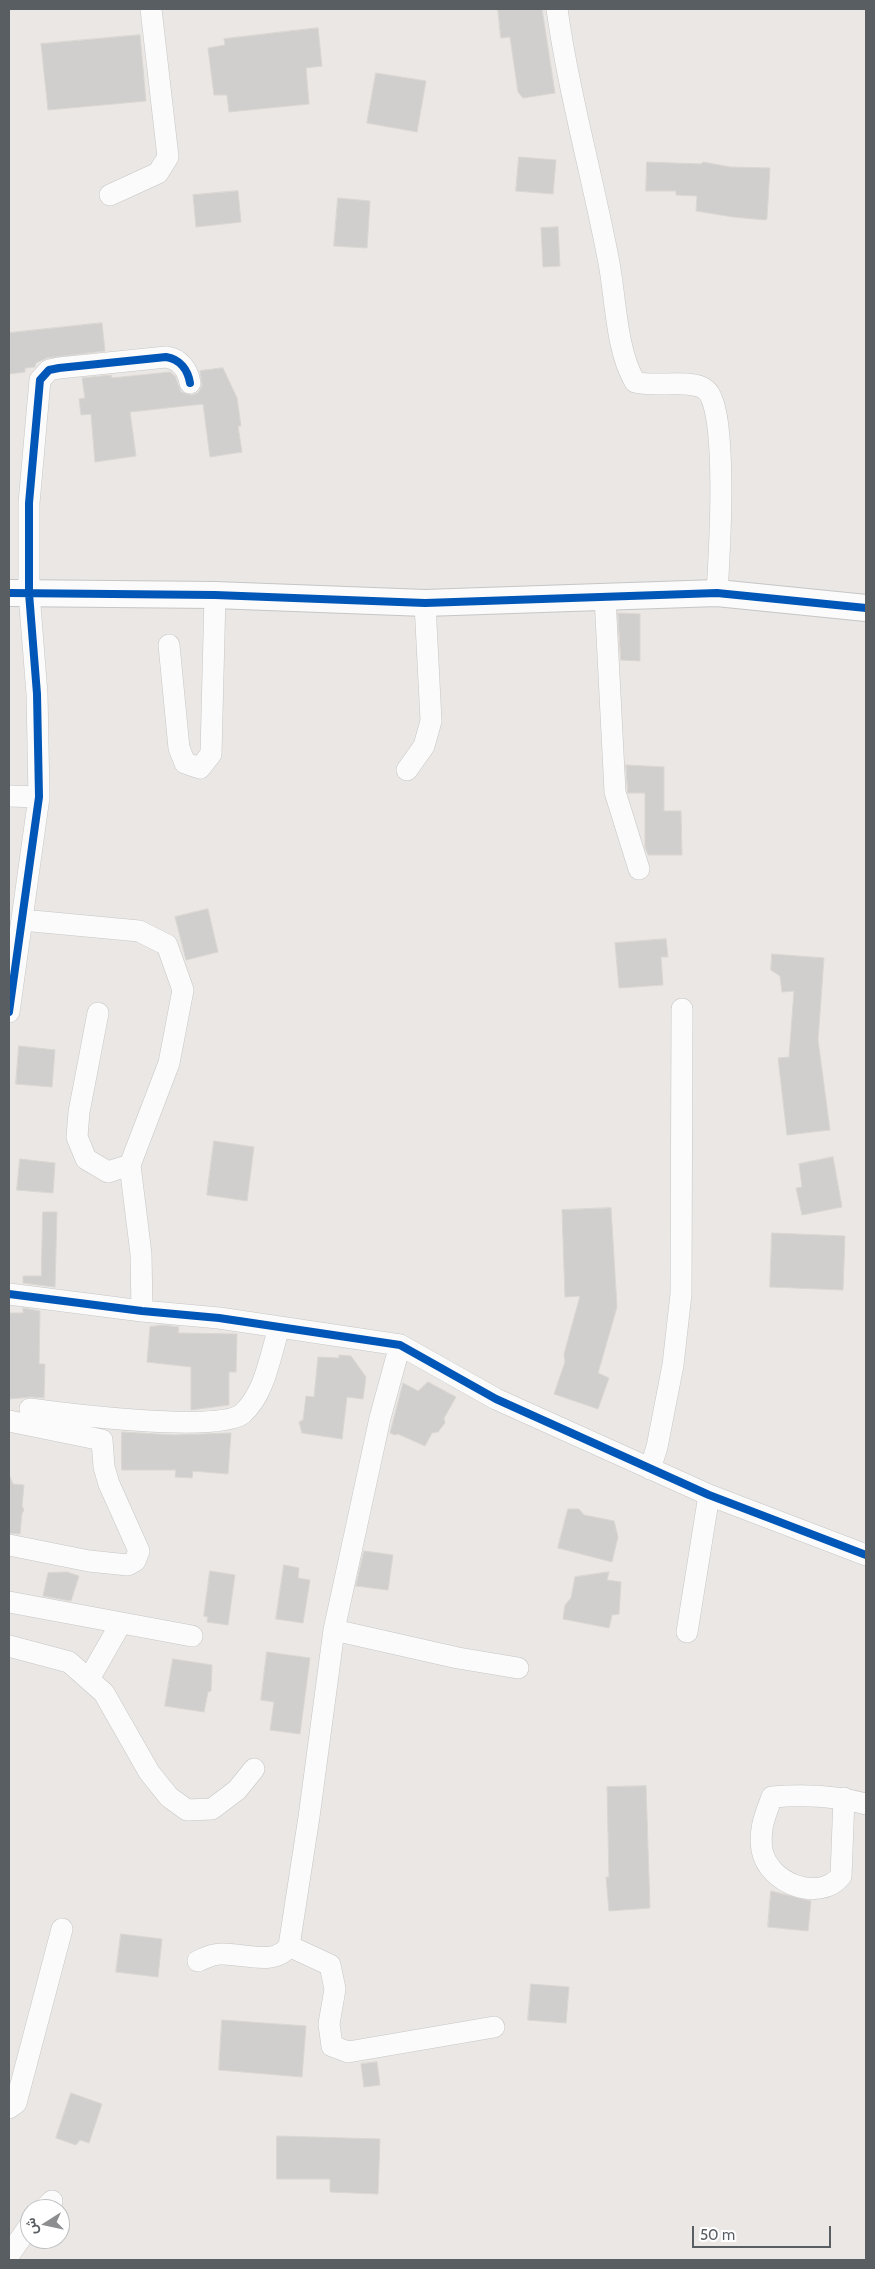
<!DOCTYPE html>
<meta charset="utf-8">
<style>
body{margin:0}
#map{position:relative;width:875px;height:2269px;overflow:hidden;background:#eae7e4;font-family:Cabin,Vazirmatn,sans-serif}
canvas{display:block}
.frame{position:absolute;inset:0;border:10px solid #595e63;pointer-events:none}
.north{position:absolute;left:20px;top:2199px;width:50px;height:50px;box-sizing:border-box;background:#fff;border:1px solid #bdbfc1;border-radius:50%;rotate:260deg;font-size:14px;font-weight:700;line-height:20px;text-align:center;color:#595e63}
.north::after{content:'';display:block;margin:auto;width:18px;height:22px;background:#8c8e90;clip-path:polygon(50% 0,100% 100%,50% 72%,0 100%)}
.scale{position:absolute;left:692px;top:2226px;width:139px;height:22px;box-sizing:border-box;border:2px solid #595e63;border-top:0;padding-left:6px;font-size:15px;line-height:18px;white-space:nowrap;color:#595e63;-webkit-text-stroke:4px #fff;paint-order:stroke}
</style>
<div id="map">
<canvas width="875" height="2269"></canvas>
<div class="frame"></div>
<div class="north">ش</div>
<div class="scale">50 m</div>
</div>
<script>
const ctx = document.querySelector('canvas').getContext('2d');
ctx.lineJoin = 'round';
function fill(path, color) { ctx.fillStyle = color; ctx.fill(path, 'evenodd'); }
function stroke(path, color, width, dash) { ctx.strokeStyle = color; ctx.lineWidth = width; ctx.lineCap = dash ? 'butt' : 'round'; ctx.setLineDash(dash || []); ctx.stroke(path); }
const building = new Path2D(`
 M498,9H542L555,93L523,98L518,92L510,37L501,38Z
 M318,28L322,66L306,68L309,104L229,112L227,95H214L208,48L225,45L224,39Z
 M140,35L146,101L48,110L41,44Z
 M376,73L426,81L417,132L367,123Z
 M519,157L556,160L553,194L516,191Z
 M647,162L701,164L703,162L730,167L770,168L767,218L766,220L733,217L696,211L697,196L676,195V191H646Z
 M238,191L241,222L196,227L193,195Z
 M338,198L370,201L367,248L334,246Z
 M558,227L560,266L543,267L541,228Z
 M102,323L105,351L47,358L36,363L35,367L25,368V372L9,374V333Z
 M223,368L237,398L241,426H238L242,452L210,457L203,404L130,412L136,456L95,462L91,414L81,415L79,399L85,398L82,378L111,375L112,378L170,372L175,376L181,392L192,395L198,393L202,386L200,371Z
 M618,613L640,614V661L621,660Z
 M626,765L664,767V811H681L682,855H648L645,847V793H628Z
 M208,909L218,952L186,960L175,917Z
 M666,939L668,957H661L663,985L619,988L615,943Z
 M772,954L824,958L818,1040L830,1130L787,1135L778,1058L789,1057L794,991L782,992L780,976L771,970Z
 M19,1046L55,1050L52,1087L16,1084Z
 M214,1141L254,1147L247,1201L207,1195Z
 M833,1157L842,1207L802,1215L796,1188L802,1187L799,1164Z
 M20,1159L55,1163L53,1193L17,1190Z
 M611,1208L617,1307L598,1373L609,1378L598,1409L554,1394L565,1362L564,1354L580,1296L565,1297L562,1210Z
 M43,1212H57L55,1287L23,1283V1276H41Z
 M772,1233L845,1236L843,1290L770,1287Z
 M23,1308L40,1311L39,1364H45L44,1398L31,1397L9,1399V1313H23Z
 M163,1325L179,1327L178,1333L237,1334L236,1372H229V1405L191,1410V1367L147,1362L150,1327Z
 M339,1355L351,1356L366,1377L363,1399L347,1397L342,1439L302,1433L299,1422L303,1420L306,1396L314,1397L318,1357L339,1358Z
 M428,1382L456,1397L444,1418L445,1423L438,1432L432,1433L425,1446L398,1434L395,1435L390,1433L403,1383L418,1391Z
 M122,1432L174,1435L231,1433L228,1474L193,1471L192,1478L175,1477L176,1470H122Z
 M9,1474L13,1484L24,1485L22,1506L24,1510L22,1513L20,1534L9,1533Z
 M568,1509H579L584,1515L614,1521L618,1537L612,1562L558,1548Z
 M364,1551L393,1555L388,1590L356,1586Z
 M284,1565L299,1568L298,1578L310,1580L303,1623L276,1619Z
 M210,1571L235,1575L228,1625L207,1622L208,1617L204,1616Z
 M67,1572L79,1576L71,1601L43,1596L48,1573Z
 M609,1572L607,1580L621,1582L619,1614L612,1615L609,1628L563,1619L565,1605L571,1598L575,1577Z
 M267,1652L310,1658L300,1734L270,1730L274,1702L261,1700Z
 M173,1659L212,1665L211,1691L208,1692L204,1712L165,1706Z
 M646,1786L650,1908L609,1911L606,1877H609L607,1787Z
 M771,1891L811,1901L808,1931L768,1927Z
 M121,1934L162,1939L158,1977L116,1972Z
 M531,1984L569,1987L566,2023L528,2020Z
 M222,2020L306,2026L302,2077L219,2070Z
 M377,2062L380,2085L364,2087L361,2064Z
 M71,2093L102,2104L89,2143L80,2140L76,2145L56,2138Z
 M277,2136L380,2139L378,2194L330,2192V2179H277Z`);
const minor = new Path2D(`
 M557,9C569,95 593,178 609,263C616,300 616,350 635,382C655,388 692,378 706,390C729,408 719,561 717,593
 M110,195L158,173L168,157L151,9
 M605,597L615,792L639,869
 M169,645L179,748L185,763L200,768L211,754L215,595
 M407,770L424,746L431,721L425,603
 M9,796L39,797
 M22,920L139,931L167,945L183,990L169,1063L130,1165L108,1172L86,1159L77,1137L79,1112L98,1013
 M9,1012L39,797L37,694L29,593V503L40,380L49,370L59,368L166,357C180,359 188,370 190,383
 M130,1165L141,1254L142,1311
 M9,1294L142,1311L219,1318L400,1345L496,1399L709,1495L866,1555
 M30,1409C66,1414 218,1433 242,1414C265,1394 270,1356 279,1328
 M9,1421L102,1440L104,1467L109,1484L139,1551L135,1561L128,1565L89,1561L9,1545
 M650,1469L657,1447L673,1365L681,1294L682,1009
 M9,1602L192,1636
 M334,1630L458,1658L518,1668
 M687,1632L709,1495
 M9,1646L69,1662L104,1693L149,1772L169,1797L187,1810L212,1809L237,1790L254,1769
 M89,1679L121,1623
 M844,1798L841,1876C819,1903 768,1883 762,1850C759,1828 765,1816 772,1797C805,1794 834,1795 866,1804
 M289,1946L330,1965L335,1989L329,2024L332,2046L348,2052L494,2027
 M198,1961C205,1958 212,1954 221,1954C242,1953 275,1967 289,1946L309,1817L334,1630L380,1418L400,1345
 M9,2108L16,2103L62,1929
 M44,2209L52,2201
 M9,2255L30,2225`);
const tertiary = new Path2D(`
 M9,593L215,595L425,603L717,593L866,608`);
const cycleway = new Path2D(`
 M9,593L215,595L425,603L717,593L866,608
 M9,1012L39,797L37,694L29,593V503L40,380L49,370L59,368L166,357C180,359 188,370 190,383
 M9,1294L142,1311L219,1318L400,1345L496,1399L709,1495L866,1555`);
fill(building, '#d1cfce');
stroke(building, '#dad6d2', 1);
stroke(minor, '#c6c6c6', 22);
stroke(tertiary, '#c6c6c6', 28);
stroke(minor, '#fcfbfb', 21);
stroke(tertiary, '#fcfbfb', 26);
stroke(cycleway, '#0057b8', 8);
</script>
